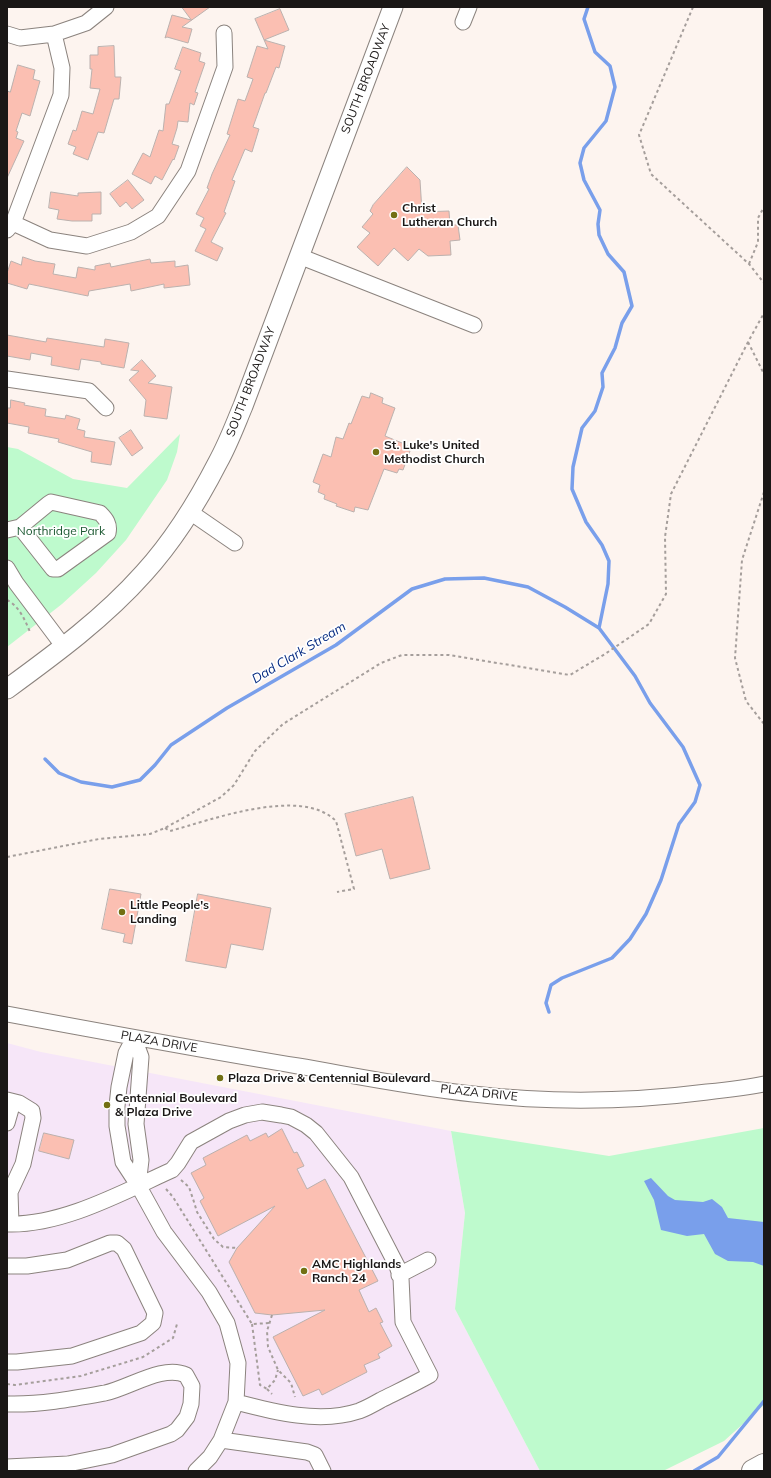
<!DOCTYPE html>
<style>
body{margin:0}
#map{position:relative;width:771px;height:1478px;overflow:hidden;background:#fdf4ef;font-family:Mulish,sans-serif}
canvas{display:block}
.frame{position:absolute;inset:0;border:8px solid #1a1716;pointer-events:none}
</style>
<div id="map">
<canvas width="771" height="1478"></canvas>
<div class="frame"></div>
</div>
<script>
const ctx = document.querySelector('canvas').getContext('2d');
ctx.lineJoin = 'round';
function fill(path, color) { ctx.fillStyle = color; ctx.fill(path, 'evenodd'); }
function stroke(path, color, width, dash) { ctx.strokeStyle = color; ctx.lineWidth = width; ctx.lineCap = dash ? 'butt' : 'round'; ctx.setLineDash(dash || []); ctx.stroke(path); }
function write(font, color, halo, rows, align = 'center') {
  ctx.font = font + ' Mulish,sans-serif'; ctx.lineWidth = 3.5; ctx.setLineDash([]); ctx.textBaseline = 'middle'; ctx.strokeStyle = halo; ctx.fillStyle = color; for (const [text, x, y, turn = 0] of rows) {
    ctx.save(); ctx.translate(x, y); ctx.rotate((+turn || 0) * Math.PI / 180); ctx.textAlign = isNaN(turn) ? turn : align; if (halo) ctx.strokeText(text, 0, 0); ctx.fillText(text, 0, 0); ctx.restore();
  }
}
const commercial = new Path2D(`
 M7,1043L41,1052L451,1131L465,1213L455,1309L540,1471H7Z`);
const green = new Path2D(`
 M180,434L177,452L167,480L126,540L96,573L62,604L7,647V447L18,449L73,479L127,488Z
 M764,1128V1405L724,1441L663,1471H540L455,1309L465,1213L451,1131L609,1156Z`);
const water = new Path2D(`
 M651,1178L668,1196L675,1200L703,1202L712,1199L722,1207L728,1218L764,1222V1266L753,1262L728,1261L715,1254L704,1234L687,1236L661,1230L654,1200L644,1181Z`);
const stream = new Path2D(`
 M45,759L59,773L81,782L112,787L140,780L155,765L171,745L227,708L336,645L412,589L445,579L484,578L528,587L565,607L599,628
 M549,1012L546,1003L551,985L562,978L612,958L630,939L646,914L661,880L679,824L695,802L700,785L683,747L650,703L635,676L599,628L608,584L609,561L602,545L586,522L572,489L573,467L582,428L595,411L603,387L602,373L615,348L622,323L632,306L624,272L608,254L599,235L598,224L600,210L584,180L580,163L584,148L606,121L615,87L610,66L595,52L584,19L588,7
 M694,1471L718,1457L764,1401`);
const building = new Path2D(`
 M182,7H210L182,27L192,29L188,43L167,37L165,38L172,15L191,20Z
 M280,9L289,30L264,40L285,46L279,68L276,67L266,93H265L253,127L259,129L252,152L245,149L232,180L235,181L224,212L226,213L211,242L223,248L217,261L195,251L206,229L200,226L204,218L196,214L209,189L207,188L212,174L230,135L227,134L238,99L245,101L253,79L247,77L257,46L268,49L255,19Z
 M114,46L115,77H121L119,99H114L104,133L98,132L88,160L73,154L76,147L68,144L73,130L76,131L82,111L93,114L100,89L90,88L92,69H90V55H98V47Z
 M183,47L201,53L199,61L205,63L195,92L198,93L194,105L190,103L188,122L178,121L177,128L172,144L179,146L174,160L173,159L162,180L155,176L151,184L132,174L143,153L150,157L159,130L163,131L166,104H169L181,71L175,69Z
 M18,65L35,70L33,79L40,81L30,116L22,113L16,131L18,132L16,138L24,141L7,178V91L10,92Z
 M407,167L420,180L422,212L449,211L450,225H458L460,240L450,241L451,255L428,256L419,249L408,261L394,248L378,266L357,247L370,233L362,227L373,214L370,211L373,205Z
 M128,180L144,200L132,209L126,202L120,207L110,194Z
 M51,192L78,196V193L101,192V214H92V221H72L57,219L59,210L49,208Z
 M23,257L35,261L55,264L53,274L76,278L78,267L95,270V266L110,263L111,267L150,259L151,263L175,261V267L188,265L190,285L164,288V284L131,291L130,284L89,291L88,296L29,284L27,289L7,283V273L11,261L21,265Z
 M7,335L46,342L47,338L104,347L105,339L129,343L124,368L101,364V362L81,359L79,370L51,365L52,357L31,353L30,360L7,356Z
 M142,360L156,376L148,383L172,387L167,419L144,416L146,400L129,380L139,371L131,370Z
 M371,393L383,398L382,403L395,408L385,436L407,445L406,449L410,451L403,470L399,469L397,473L384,469L368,510L355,507L354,512L336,506L337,504L324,499L325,495L318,492L320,485L313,482L323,454L331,457L336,437L343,439L349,423L351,424L362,396L369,398Z
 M11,400L25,403L24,405L46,409L45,416L65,419L66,415L80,419L77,429L85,431L84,437L115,442L111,465L91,462L92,452L58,442L59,439L28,433L29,427L7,423V408H10Z
 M131,430L143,448L132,456L119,438Z
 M413,797L430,869L390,879L382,849L356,856L345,814Z
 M110,889L141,894L132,944L123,942L125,934L102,929Z
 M198,894L271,908L263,950L231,944L226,968L186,961Z
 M282,1129L294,1153L297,1152L304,1166L297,1169L307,1189L325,1179L378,1281L359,1290L369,1312L376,1308L383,1322L380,1323L392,1346L378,1354L380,1358L364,1365L367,1372L322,1395L319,1389L303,1396L273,1337L325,1310L272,1315L255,1313L229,1262L237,1248L275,1206L218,1236L200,1201L204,1198L191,1173L206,1165L203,1158L247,1135L250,1141L266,1133L268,1137Z
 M44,1133L74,1140L69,1159L39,1151Z`);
const path = new Path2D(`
 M693,7L639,135L651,174L749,264L764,283
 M749,264L758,242V218L764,207
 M748,342L764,374
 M764,492L742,560L735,658L746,701L764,724
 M7,600C19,606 25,620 30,632
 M165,828L170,831C211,820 301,786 336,821L354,889L337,892
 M7,857L99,839L150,834L165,828L221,797L234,785L255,751L283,724L381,663L402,655H449L570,675L605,654L649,624L666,594L665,537L671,494L748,342L764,313
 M181,1180L189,1187L194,1202L197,1212L214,1239L223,1247L237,1248
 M166,1189L173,1197L252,1324L270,1323
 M272,1315L267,1331L268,1347L278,1370L291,1383L295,1397
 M252,1324L260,1385L267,1389L275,1380L278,1370
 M7,1384L15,1385L81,1376L143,1357L173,1338L177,1324
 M267,1389L272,1394`);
const minor = new Path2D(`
 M463,22L469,7
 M7,34L20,38L54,34L86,23L106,7
 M13,223L50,240L87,246L131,232L158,216L188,171L225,67L224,33
 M7,230L13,223L61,95L62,68L54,34
 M299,256L474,325
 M7,379L89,391L106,408
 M190,512L235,543
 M7,530L20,527L48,504L51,502L100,513C106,519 110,524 108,533L58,569H53L20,527
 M7,568L16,583L64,647
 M7,1014C104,1032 201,1050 298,1066C356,1076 415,1088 473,1094C551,1103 629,1102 707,1092C726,1090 745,1088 764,1084
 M134,1038L126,1053L119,1087L117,1106V1126L123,1162L138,1185L164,1232L209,1292L227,1323L238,1363L236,1402L221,1440L210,1457L196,1471
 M134,1038L141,1057L136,1124L141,1160L138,1185
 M7,1100L19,1103L32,1111L33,1118L23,1164L10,1192L11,1224
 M7,1123L13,1102
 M7,1224C62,1226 123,1192 172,1170L178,1163L191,1142L229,1121L245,1115L262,1112L281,1115L291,1117L306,1125L316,1133L351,1177L397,1266L401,1278L403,1322L430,1375C414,1384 397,1392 381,1400C374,1404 367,1408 359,1411C320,1424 274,1412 236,1402
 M7,1266H27L67,1260L110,1243H117L124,1249L155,1313L153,1323L141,1333L72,1356L17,1362H7
 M399,1275L428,1260
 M7,1404C40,1405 72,1399 105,1393C129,1388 163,1364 186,1375L192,1386L191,1404L187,1417L177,1430L171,1434L112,1455L68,1464L7,1467
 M221,1440L307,1452L315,1455L323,1471`);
const major = new Path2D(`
 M7,689C55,654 104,618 144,573C174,540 198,501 218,462C228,444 235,425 243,406L393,7`);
const highway = new Path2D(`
 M753,1471L764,1465`);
const markers = [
 [394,215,4,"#727013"],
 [376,452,4,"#727013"],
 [122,912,4,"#727013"],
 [220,1078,4,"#727013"],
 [107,1105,4,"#727013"],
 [304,1271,4,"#727013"]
];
const streetNames = [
 ["SOUTH BROADWAY",366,79,-69],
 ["SOUTH BROADWAY",251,382,-69],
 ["PLAZA DRIVE",159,1042,10],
 ["PLAZA DRIVE",479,1093,6]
];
const poiNames = [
 ["Christ",402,208],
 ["Lutheran Church",402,222],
 ["St. Luke's United",384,445],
 ["Methodist Church",384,459],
 ["Little People's",130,905],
 ["Landing",130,919],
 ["Plaza Drive & Centennial Boulevard",228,1078],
 ["Centennial Boulevard",115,1098],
 ["& Plaza Drive",115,1112],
 ["AMC Highlands",312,1264],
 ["Ranch 24",312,1278]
];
const parkNames = [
 ["Northridge Park",61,531]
];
const waterNames = [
 ["Dad Clark Stream",299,653,-31]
];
fill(commercial, '#f6e6f8');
fill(green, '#befacd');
fill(water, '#799feb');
stroke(stream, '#799feb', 3.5);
fill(building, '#fbbfb2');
stroke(building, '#bbb1ae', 1);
stroke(minor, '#8b837e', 17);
stroke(major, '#8b837e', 21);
stroke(highway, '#8b837e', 24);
stroke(path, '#a59e9b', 2, [3, 3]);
stroke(minor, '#fff', 15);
stroke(major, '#fff', 19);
stroke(highway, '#fff', 22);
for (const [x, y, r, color] of markers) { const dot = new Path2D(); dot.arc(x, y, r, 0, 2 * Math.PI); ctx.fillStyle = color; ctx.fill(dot); stroke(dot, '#fff', 1.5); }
write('12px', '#1a1716', '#fff', streetNames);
write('bold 12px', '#1a1716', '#fff', poiNames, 'left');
write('12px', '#1c5932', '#fff', parkNames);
write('italic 13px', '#072c82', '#fff', waterNames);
</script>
